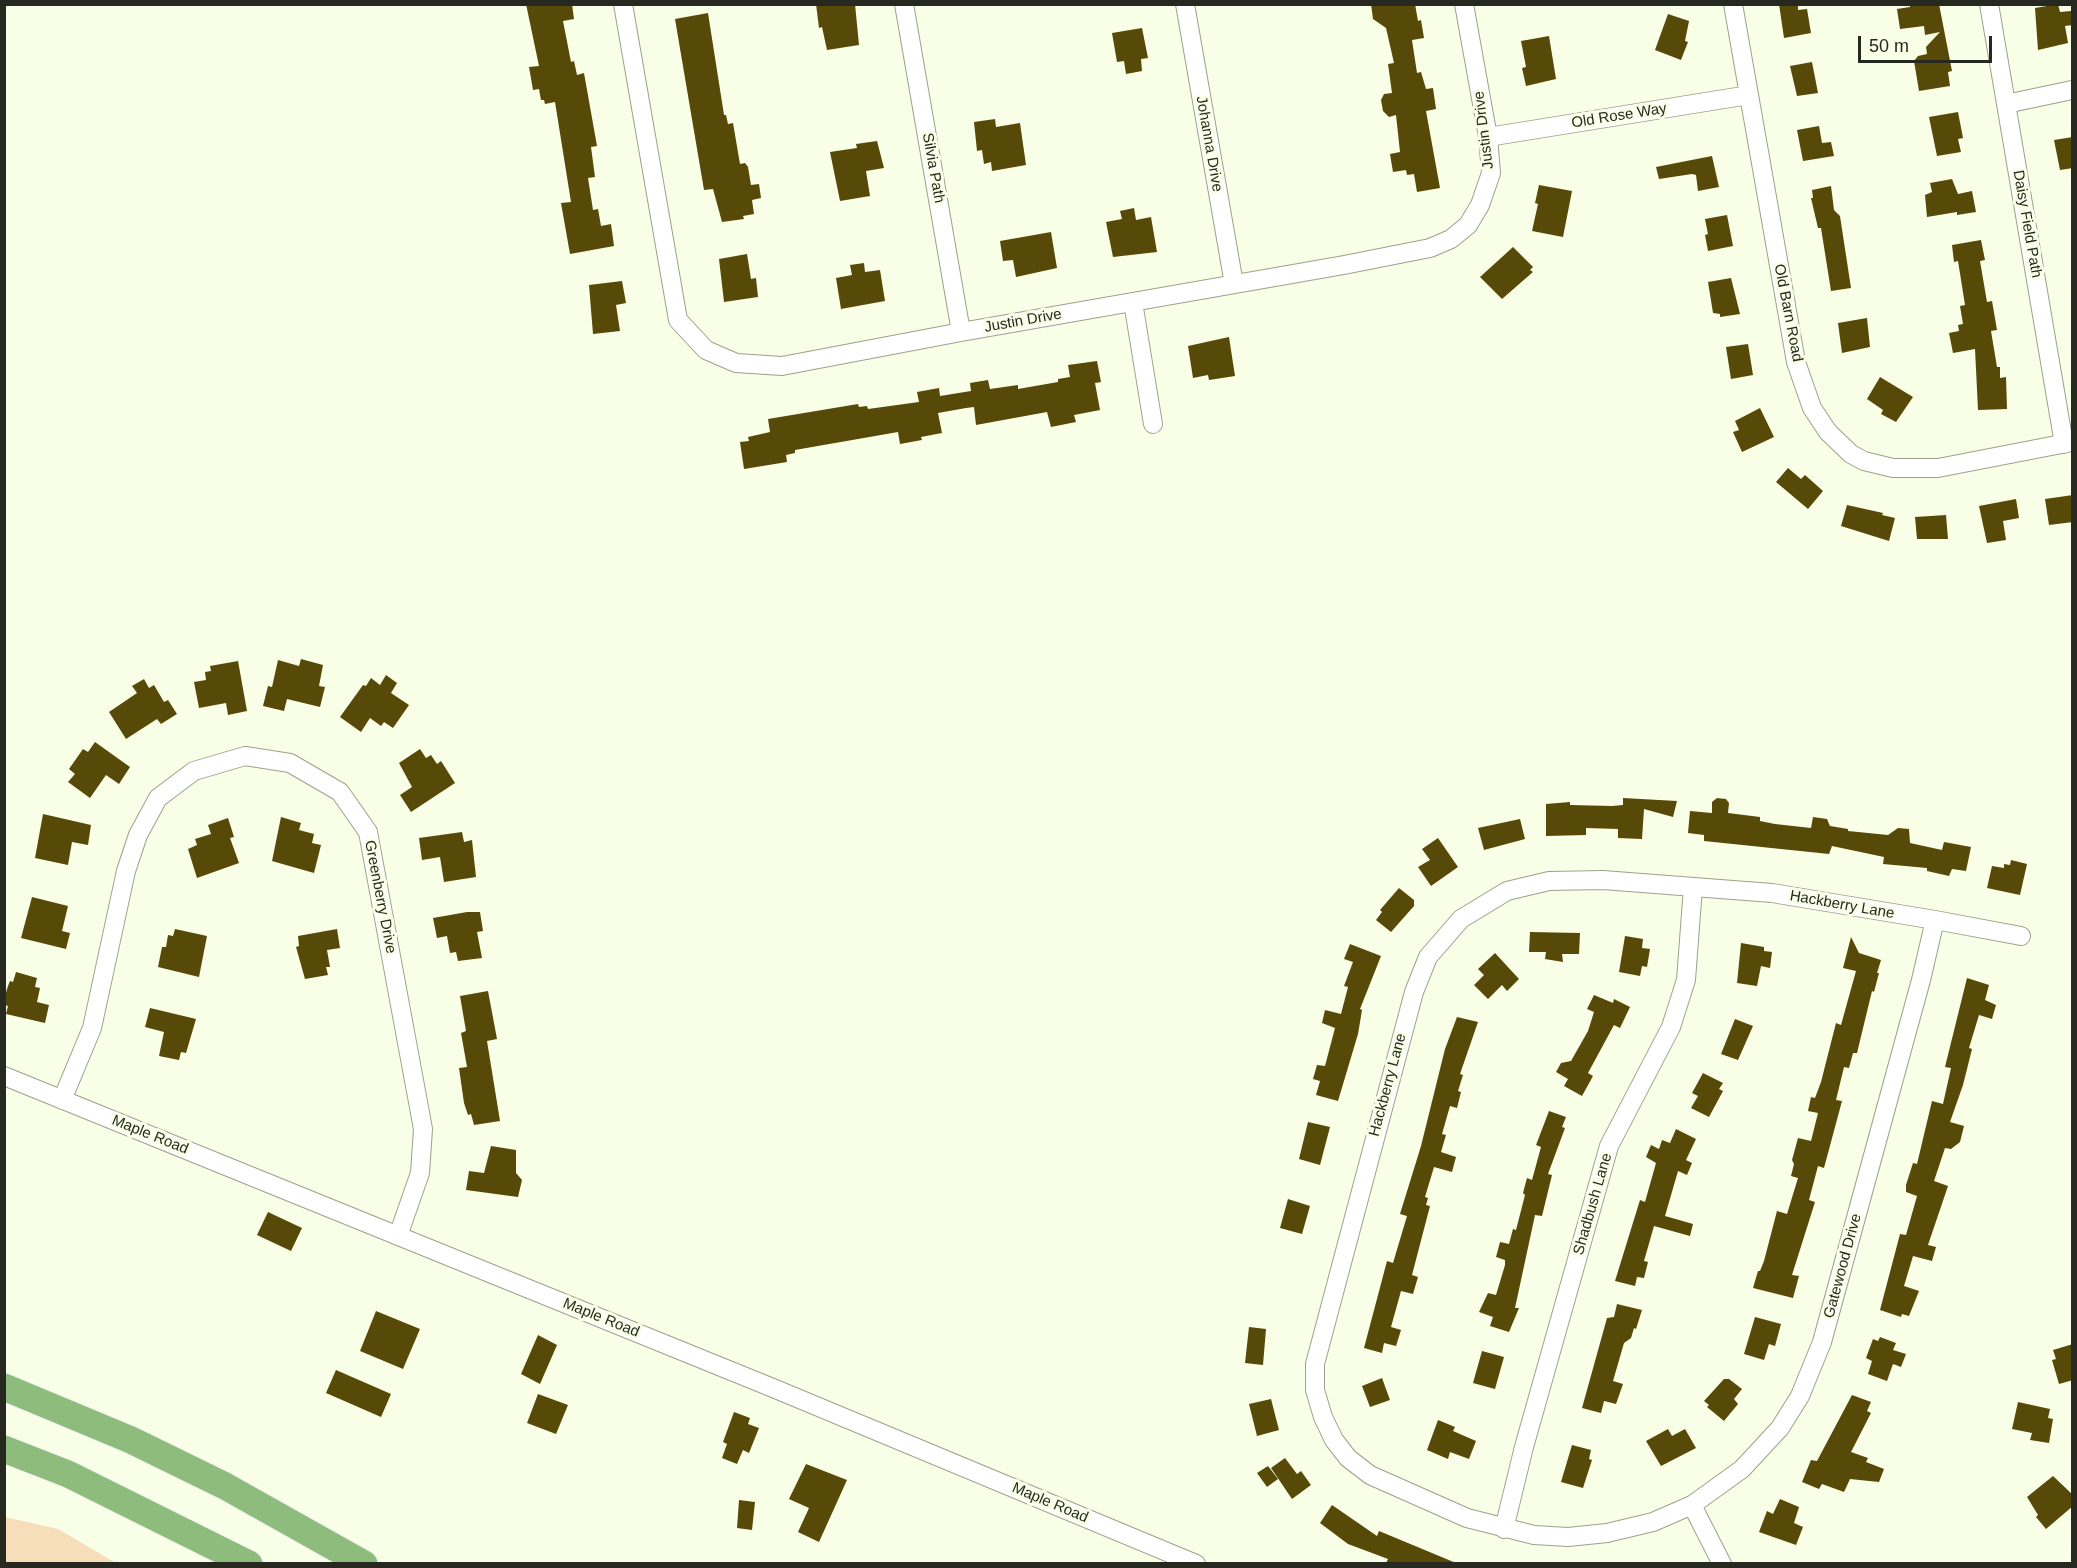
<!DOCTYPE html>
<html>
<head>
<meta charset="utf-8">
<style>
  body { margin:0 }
  #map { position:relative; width:2077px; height:1568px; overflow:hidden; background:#f9fee7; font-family:Arial,sans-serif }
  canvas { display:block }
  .frame { position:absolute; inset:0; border:6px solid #272921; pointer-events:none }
  .scale { position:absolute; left:1858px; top:36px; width:134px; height:27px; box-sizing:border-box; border:3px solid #272921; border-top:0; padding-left:8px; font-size:18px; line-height:21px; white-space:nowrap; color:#272921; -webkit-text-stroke:4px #f9fee7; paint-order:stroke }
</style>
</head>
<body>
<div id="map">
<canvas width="2077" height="1568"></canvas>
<div class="frame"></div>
<div class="scale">50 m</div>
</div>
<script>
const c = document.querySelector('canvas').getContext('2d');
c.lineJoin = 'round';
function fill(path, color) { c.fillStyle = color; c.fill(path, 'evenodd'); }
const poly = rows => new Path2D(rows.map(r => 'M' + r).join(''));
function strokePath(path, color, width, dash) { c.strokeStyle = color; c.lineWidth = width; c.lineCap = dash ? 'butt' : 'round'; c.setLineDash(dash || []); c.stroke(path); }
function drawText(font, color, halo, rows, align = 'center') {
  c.font = font + ' Arial,sans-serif'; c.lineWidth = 6; c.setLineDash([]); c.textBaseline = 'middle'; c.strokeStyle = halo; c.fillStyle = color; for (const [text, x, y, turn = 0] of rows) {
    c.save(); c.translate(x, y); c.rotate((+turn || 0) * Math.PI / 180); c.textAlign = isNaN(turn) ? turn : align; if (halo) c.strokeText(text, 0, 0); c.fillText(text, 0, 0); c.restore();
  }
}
fill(poly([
  [5,1517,58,1529,116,1563,5,1563]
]), '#f7deba');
fill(poly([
  [526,4,572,4,574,19,563,21,571,62,574,61,577,75,584,73,597,146,591,147,595,177,588,178,593,210,598,209,601,226,611,224,614,246,570,254,561,203,571,202,555,102,545,104,544,100,541,100,539,89,533,90,529,67,539,66],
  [816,4,855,4,859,45,827,50,822,27,819,28],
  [1371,4,1415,4,1418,21,1421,20,1424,38,1412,40,1417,73,1421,72,1426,89,1433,88,1436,109,1426,111,1440,188,1417,192,1414,174,1407,175,1406,170,1393,172,1390,154,1400,152,1396,115,1389,117,1383,111,1381,100,1384,94,1392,93,1388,64,1394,63,1386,28,1373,19],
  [1779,4,1798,4,1798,10,1807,9,1811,33,1784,38],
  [1910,4,1939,4,1952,71,1948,72,1950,86,1919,91,1914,61,1918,56,1927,54,1926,47,1940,32,1925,35,1924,26,1900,29,1897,9,1910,7],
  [2058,4,2060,12,2071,11,2073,25,2065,26,2068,43,2038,50,2035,8],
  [708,13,724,115,726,115,728,124,733,123,740,164,745,163,748,167,751,185,759,184,761,198,752,200,754,214,743,216,744,219,722,222,713,189,704,190,675,19],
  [1668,14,1689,21,1685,41,1688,42,1681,60,1655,50],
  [1142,28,1148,58,1141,59,1142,71,1126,74,1124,61,1117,62,1112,33],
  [1549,36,1556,79,1526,86,1522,68,1526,67,1521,41],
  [1812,62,1818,93,1797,96,1790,66],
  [1958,112,1963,138,1958,139,1961,152,1937,156,1929,117],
  [995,119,996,127,1020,123,1026,165,992,171,991,162,984,164,982,150,977,151,974,122],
  [1819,126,1822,143,1831,142,1834,156,1803,161,1797,130],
  [2073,137,2073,168,2060,170,2054,140],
  [877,141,884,168,866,171,870,196,840,201,830,152,857,148,856,144],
  [1712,156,1719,187,1698,191,1696,175,1692,174,1659,179,1656,167],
  [1952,179,1958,194,1972,191,1976,212,1957,215,1957,212,1927,217,1925,195,1932,192,1930,183],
  [1539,185,1572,191,1563,237,1532,231,1538,204,1535,203],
  [1831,186,1834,210,1840,216,1851,288,1831,291,1821,228,1818,228,1811,198,1813,198,1812,190],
  [1134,208,1136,220,1151,217,1157,252,1113,257,1106,222,1122,219,1120,211],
  [1727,215,1733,246,1708,251,1705,235,1708,234,1705,219],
  [1051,232,1057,268,1016,277,1013,260,1003,261,1000,241],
  [1981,240,1985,260,1980,261,1987,302,1992,301,1997,330,1991,331,1997,367,2000,367,2000,378,2006,377,2007,409,1978,410,1975,349,1953,353,1949,333,1959,331,1958,325,1963,324,1960,306,1965,305,1958,261,1954,262,1952,245],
  [1513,247,1533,267,1530,270,1533,272,1502,299,1480,277],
  [747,254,751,279,756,278,758,297,724,302,719,259],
  [864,263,865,272,880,270,885,301,841,309,836,278,852,275,850,265],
  [1731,278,1740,314,1720,317,1720,314,1713,313,1708,282],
  [622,281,626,303,616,305,620,331,593,334,589,285],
  [1867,318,1870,347,1842,353,1838,323],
  [1229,337,1235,376,1209,380,1208,375,1193,378,1188,346],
  [1748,344,1753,375,1731,379,1726,347],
  [1097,361,1101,382,1095,383,1100,410,1074,415,1076,422,1051,427,1047,412,976,425,974,407,966,408,938,413,942,433,921,437,922,440,900,444,898,432,795,450,795,453,786,455,787,462,744,469,740,442,749,441,748,437,770,432,768,419,858,404,859,407,867,406,868,409,919,402,917,392,939,388,940,396,971,391,970,383,988,380,990,389,1018,385,1018,389,1058,382,1058,379,1070,377,1068,365],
  [1880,377,1913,397,1896,422,1881,414,1883,410,1867,399],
  [1760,408,1774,437,1742,452,1733,432,1739,430,1735,421],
  [1788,468,1801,479,1805,475,1823,491,1808,509,1776,482],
  [2073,495,2073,522,2049,525,2045,499],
  [2016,499,2019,518,2003,521,2006,540,1987,543,1979,506],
  [1847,505,1883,513,1882,515,1895,518,1889,541,1841,526],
  [1946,515,1948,539,1917,539,1915,517],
  [301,659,323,665,319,686,325,687,320,707,287,699,284,711,263,706,268,686,272,687,278,660,299,666],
  [238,661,247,711,228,715,226,703,199,708,194,682,206,680,205,672,211,671,210,666],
  [386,675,397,683,391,693,409,705,393,728,384,722,381,726,370,718,361,732,340,717,363,685,366,686,371,678,380,685],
  [144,679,149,688,154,685,164,702,168,700,177,714,161,724,157,719,126,739,109,712,137,693,132,686],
  [95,742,130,767,119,784,106,775,90,798,68,782,75,774,69,769,83,749,88,752],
  [420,749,426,758,431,755,437,764,441,761,455,783,411,812,400,795,412,787,399,763],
  [1623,798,1677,801,1673,817,1644,809,1642,839,1618,838,1618,829,1586,828,1586,835,1546,836,1546,804,1570,802,1570,805,1612,806,1623,805],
  [1717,798,1726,799,1729,803,1728,813,1760,817,1760,821,1775,824,1811,828,1813,817,1827,819,1830,826,1848,829,1848,831,1888,835,1898,828,1909,829,1910,843,1942,850,1944,842,1971,847,1966,871,1952,869,1949,876,1927,871,1927,868,1883,864,1884,857,1832,846,1829,854,1704,841,1704,835,1688,833,1690,811,1712,813,1712,802],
  [43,814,91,825,88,845,72,842,68,865,35,858],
  [281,817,301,823,299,830,314,834,312,843,321,845,314,873,272,861],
  [228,818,234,837,230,838,239,863,197,878,188,849,197,845,195,839,211,834,208,825],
  [1520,819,1525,839,1484,850,1478,828],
  [462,832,464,842,472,840,476,877,444,882,440,857,422,860,419,838],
  [1438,838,1458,867,1431,886,1418,867,1430,860,1422,849],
  [2011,860,2027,864,2020,895,1987,888,1992,866,2004,868,2004,864,2010,865],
  [1399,888,1414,900,1414,906,1391,932,1376,920,1382,912,1380,910],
  [32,897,68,906,62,931,70,933,66,949,21,938],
  [467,912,480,912,483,931,477,932,482,958,458,961,456,952,450,953,447,936,437,938,433,918],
  [175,929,207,936,199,977,158,967,162,947,166,947,168,935,173,936],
  [337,929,340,948,327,950,330,967,326,967,328,975,305,979,296,947,299,946,298,936],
  [1530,932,1580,933,1579,954,1562,954,1563,962,1545,959,1546,952,1529,952],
  [1625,936,1643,939,1642,948,1650,949,1647,967,1642,966,1640,976,1619,972],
  [1851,937,1859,953,1881,960,1877,973,1879,973,1874,992,1872,991,1857,1053,1853,1053,1849,1068,1844,1067,1836,1100,1842,1101,1824,1168,1818,1166,1809,1200,1815,1202,1792,1275,1799,1276,1793,1298,1753,1288,1758,1271,1760,1271,1764,1261,1777,1211,1787,1214,1798,1178,1791,1176,1794,1164,1792,1160,1798,1138,1811,1141,1818,1113,1808,1111,1811,1097,1815,1098,1821,1082,1836,1023,1841,1025,1856,971,1843,968],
  [1741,943,1764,947,1764,951,1772,952,1770,968,1761,966,1757,986,1737,983],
  [1350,944,1381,956,1360,1009,1362,1010,1358,1034,1338,1101,1316,1095,1320,1081,1313,1079,1317,1065,1325,1066,1335,1028,1322,1023,1325,1010,1341,1014,1348,987,1344,986,1353,962,1344,959],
  [1495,953,1519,979,1507,991,1502,985,1488,999,1474,985,1484,975,1478,969],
  [16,972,37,978,35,987,40,988,37,1002,49,1005,45,1023,6,1014,8,1006,4,1005,4,999,8,986,10,981,13,982],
  [1967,978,1989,985,1985,1000,1996,1005,1992,1019,1979,1015,1969,1048,1972,1049,1963,1085,1950,1122,1964,1126,1960,1142,1951,1149,1945,1148,1934,1181,1948,1186,1928,1245,1936,1247,1932,1261,1913,1256,1904,1286,1919,1291,1909,1316,1902,1314,1901,1317,1880,1310,1900,1234,1906,1235,1917,1196,1906,1192,1906,1185,1913,1163,1917,1164,1932,1101,1943,1104,1951,1068,1945,1067],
  [488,991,497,1039,487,1041,500,1121,474,1125,471,1114,468,1115,464,1103,459,1068,467,1067,461,1033,466,1031,460,996],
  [1594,995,1613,1003,1614,999,1630,1007,1620,1028,1614,1025,1588,1073,1593,1076,1582,1096,1564,1086,1568,1079,1556,1072,1561,1063,1571,1061,1588,1031,1594,1012,1587,1009],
  [150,1008,196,1019,186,1053,181,1052,179,1060,159,1056,164,1032,145,1027],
  [1457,1017,1478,1022,1460,1074,1463,1075,1458,1091,1461,1092,1457,1108,1450,1106,1442,1134,1446,1135,1441,1152,1456,1157,1452,1172,1434,1167,1425,1197,1428,1198,1426,1205,1430,1206,1412,1275,1418,1277,1413,1294,1401,1291,1391,1327,1401,1330,1396,1346,1384,1343,1382,1353,1364,1348,1387,1261,1393,1263,1407,1216,1400,1214,1421,1146,1445,1049],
  [1735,1019,1753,1026,1738,1060,1721,1054],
  [1703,1073,1723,1083,1719,1089,1723,1091,1709,1117,1691,1108,1698,1096,1692,1093],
  [1549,1111,1566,1117,1562,1127,1565,1128,1548,1174,1552,1175,1542,1216,1535,1215,1515,1308,1519,1308,1509,1332,1490,1326,1493,1317,1479,1312,1488,1293,1496,1295,1505,1265,1505,1260,1496,1257,1500,1242,1509,1244,1513,1229,1516,1230,1525,1195,1523,1193,1527,1178,1532,1180,1541,1147,1536,1145],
  [1308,1122,1330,1127,1320,1165,1299,1159],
  [1676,1129,1696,1139,1686,1160,1692,1163,1687,1175,1678,1171,1665,1216,1693,1224,1690,1236,1654,1226,1644,1261,1648,1262,1644,1278,1637,1277,1635,1286,1615,1281,1640,1200,1645,1202,1656,1163,1646,1157,1651,1145,1659,1149,1662,1140,1670,1143],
  [491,1146,516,1150,516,1173,522,1180,518,1197,466,1190,469,1171,484,1173],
  [1288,1199,1310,1206,1302,1234,1280,1228],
  [268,1212,302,1228,291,1251,257,1235],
  [1617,1304,1642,1310,1636,1329,1634,1328,1631,1338,1624,1343,1613,1381,1623,1384,1616,1404,1604,1401,1601,1413,1582,1408,1607,1318,1614,1317],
  [376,1311,420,1329,403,1369,360,1351],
  [1755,1317,1781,1324,1775,1346,1769,1344,1764,1360,1744,1354],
  [1249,1327,1266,1329,1263,1365,1245,1363],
  [538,1335,557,1345,540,1384,521,1374],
  [1880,1337,1896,1343,1893,1350,1906,1354,1901,1367,1893,1364,1887,1381,1868,1374,1872,1361,1866,1358,1873,1339,1878,1341],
  [2073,1344,2073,1380,2059,1384,2052,1360,2056,1359,2053,1350],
  [1482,1351,1504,1357,1495,1389,1473,1383],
  [336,1370,391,1394,381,1417,326,1393],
  [1382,1378,1390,1400,1370,1407,1362,1386],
  [1724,1379,1729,1379,1742,1389,1734,1399,1738,1404,1724,1421,1707,1407,1709,1405,1704,1401],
  [538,1394,568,1405,556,1434,527,1423],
  [1852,1395,1871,1402,1867,1411,1871,1413,1851,1452,1868,1458,1866,1462,1884,1469,1879,1482,1850,1479,1844,1492,1822,1484,1819,1489,1802,1482,1811,1460,1817,1461],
  [1271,1399,1279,1430,1257,1436,1249,1404],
  [2018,1402,2050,1409,2048,1418,2053,1419,2049,1443,2030,1440,2032,1433,2012,1429],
  [734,1412,750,1418,748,1424,759,1428,749,1453,743,1450,737,1464,722,1458,727,1444,723,1442],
  [1438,1420,1455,1427,1453,1431,1476,1441,1469,1459,1450,1452,1448,1459,1427,1450],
  [1668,1429,1672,1436,1685,1429,1696,1448,1661,1466,1646,1441],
  [1572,1445,1591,1450,1589,1459,1592,1460,1583,1488,1561,1482],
  [1285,1458,1297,1474,1301,1471,1311,1485,1292,1499,1271,1468],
  [806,1464,847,1480,819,1542,798,1532,809,1508,789,1499],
  [1268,1466,1278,1479,1267,1487,1257,1473],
  [2053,1476,2073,1495,2073,1506,2046,1529,2036,1517,2038,1515,2027,1497],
  [1780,1499,1799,1507,1794,1523,1803,1527,1796,1545,1759,1532,1767,1511,1773,1514],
  [739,1500,755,1502,752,1530,737,1528],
  [1332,1505,1377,1536,1379,1531,1456,1563,1386,1563,1388,1559,1348,1544,1320,1523]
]), '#574a08');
const minor = poly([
  [623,4,678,320,706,350,736,363,782,366,961,332,1344,265,1430,248,1451,239,1468,225,1480,205,1491,173,1488,137,1464,4],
  [904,4,961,332],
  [1185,4,1234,284],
  [1733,4,1796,362,1812,408,1828,432,1851,454,1864,461,1893,468,1938,468,2072,442],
  [1989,4,2064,444],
  [2006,104,2072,90],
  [1488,137,1749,95],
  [1133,302,1153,424],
  [1935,920,1921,980,1822,1342,1800,1396,1780,1428,1742,1469,1692,1505,1653,1522,1607,1533,1568,1537,1534,1535,1467,1518,1370,1475,1348,1458,1334,1440,1323,1417,1315,1390,1315,1364,1414,992,1428,957,1461,919,1507,891,1549,881,1603,880,1772,893,1935,920,2021,936],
  [4,1076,773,1388,1196,1564],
  [62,1100,92,1028,126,871,138,835,158,798,194,771,245,756,290,763,340,792,368,832,423,1129,420,1173,398,1236],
  [1692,1505,1722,1564],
  [1504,1529,1524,1447,1609,1146,1671,1027,1686,980,1693,887]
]);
const highway = poly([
  [4,1387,131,1440,225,1486,364,1564],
  [4,1449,68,1474,249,1564]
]);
strokePath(minor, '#9da18c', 20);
strokePath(highway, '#f2f2f2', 29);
strokePath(minor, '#fff', 18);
strokePath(highway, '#8dbc7c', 27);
drawText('15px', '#272921', '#f9fee7', [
  ["Old Rose Way",1619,116,-9],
  ["Justin Drive",1484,130,-97],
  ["Johanna Drive",1209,144,80],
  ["Silvia Path",933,168,80],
  ["Daisy Field Path",2027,224,80],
  ["Old Barn Road",1788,313,79],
  ["Justin Drive",1023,321,-10],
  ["Greenberry Drive",380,897,79],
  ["Hackberry Lane",1842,905,10],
  ["Hackberry Lane",1388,1085,-75],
  ["Maple Road",150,1135,22],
  ["Shadbush Lane",1593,1204,-74],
  ["Gatewood Drive",1843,1266,-75],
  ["Maple Road",601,1318,22],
  ["Maple Road",1050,1503,23]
]);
</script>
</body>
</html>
